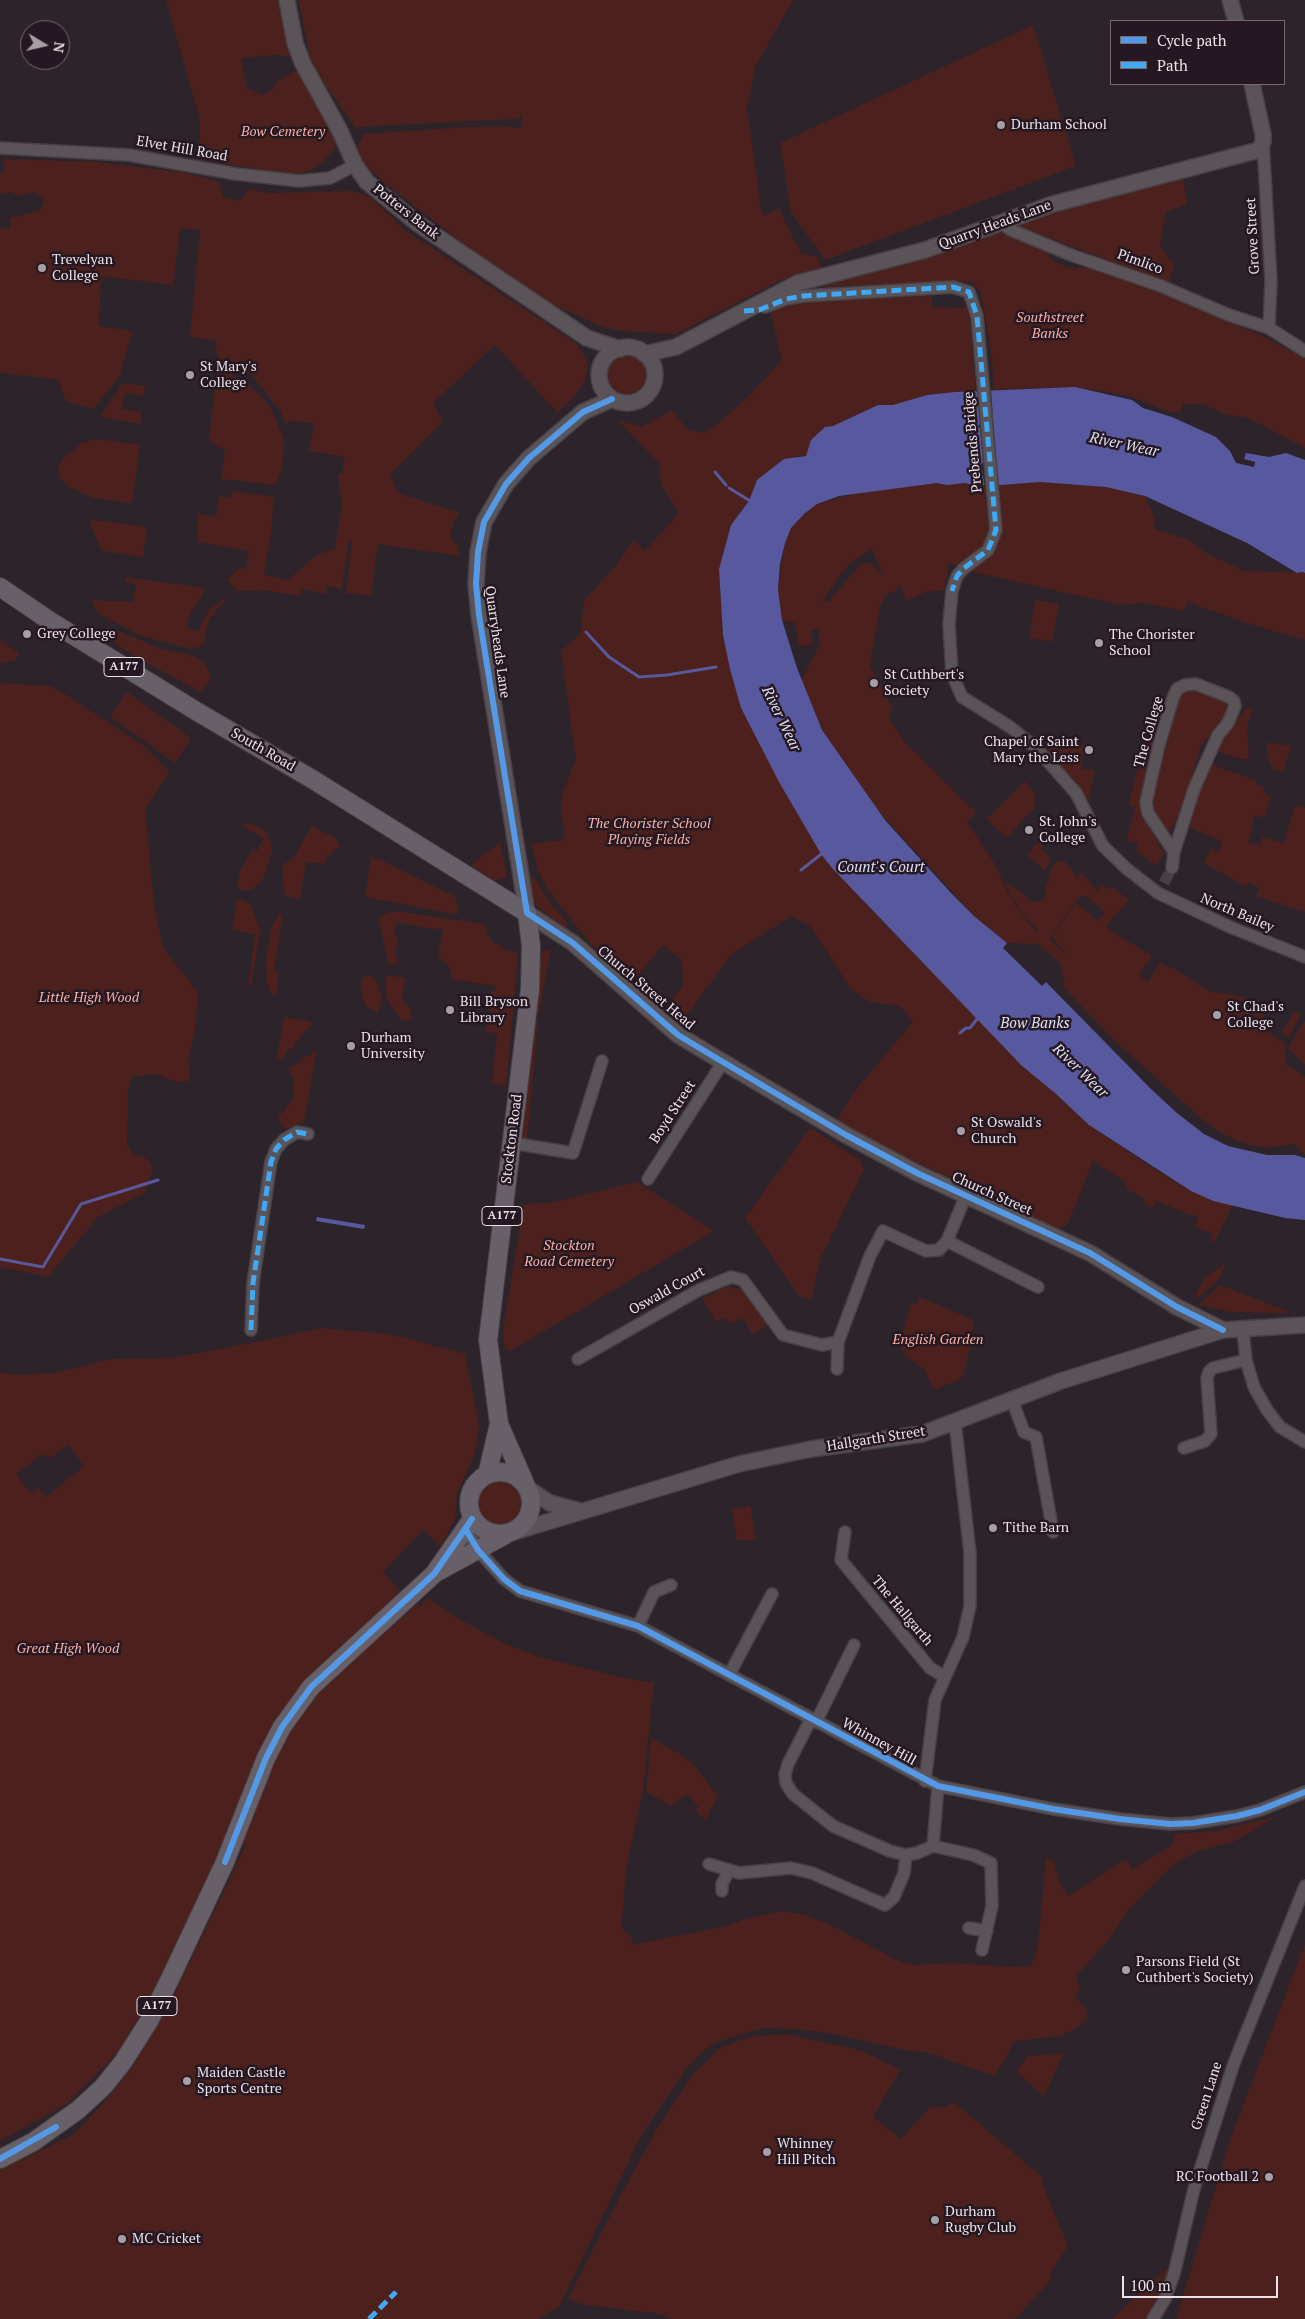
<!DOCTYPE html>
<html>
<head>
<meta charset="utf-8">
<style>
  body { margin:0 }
  #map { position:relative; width:1305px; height:2319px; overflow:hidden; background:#2c242a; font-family:"PT Serif",serif }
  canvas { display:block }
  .legend { position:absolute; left:1110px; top:20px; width:175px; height:65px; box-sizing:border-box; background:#251822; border:1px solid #746871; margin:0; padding:6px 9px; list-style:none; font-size:15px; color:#ebe1e8 }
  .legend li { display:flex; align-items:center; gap:10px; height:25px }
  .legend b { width:25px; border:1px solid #746871 }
  .north { position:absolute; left:20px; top:20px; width:50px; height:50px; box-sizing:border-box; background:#251822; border:1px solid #746871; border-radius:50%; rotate:99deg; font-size:14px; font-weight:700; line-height:20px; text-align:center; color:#ebe1e8 }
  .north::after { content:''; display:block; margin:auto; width:18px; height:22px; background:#a89fa6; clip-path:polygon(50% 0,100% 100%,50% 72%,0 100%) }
  .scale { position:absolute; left:1122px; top:2276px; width:156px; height:22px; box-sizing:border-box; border:2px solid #ebe1e8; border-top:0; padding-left:6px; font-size:15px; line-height:18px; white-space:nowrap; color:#ebe1e8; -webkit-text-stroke:4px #251822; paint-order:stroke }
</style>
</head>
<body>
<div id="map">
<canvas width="1305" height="2319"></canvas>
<ul class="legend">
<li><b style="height:6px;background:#5399e6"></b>Cycle path</li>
<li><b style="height:6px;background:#3fa9f5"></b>Path</li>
</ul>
<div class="north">N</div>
<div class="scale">100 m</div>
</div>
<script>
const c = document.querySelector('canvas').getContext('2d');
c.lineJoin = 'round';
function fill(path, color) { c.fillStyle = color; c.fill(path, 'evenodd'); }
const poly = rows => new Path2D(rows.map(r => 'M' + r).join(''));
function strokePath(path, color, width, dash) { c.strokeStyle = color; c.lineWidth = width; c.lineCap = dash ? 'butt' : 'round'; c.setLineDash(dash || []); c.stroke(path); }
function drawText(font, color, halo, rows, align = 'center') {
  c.font = font + ' "PT Serif",serif'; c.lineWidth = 5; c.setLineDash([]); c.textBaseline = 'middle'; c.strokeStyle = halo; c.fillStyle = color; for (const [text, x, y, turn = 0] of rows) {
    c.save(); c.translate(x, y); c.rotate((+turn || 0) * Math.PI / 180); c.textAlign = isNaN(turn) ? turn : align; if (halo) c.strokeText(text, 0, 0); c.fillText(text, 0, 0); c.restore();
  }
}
fill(poly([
  [166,0,279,0,291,57,274,55,241,58,247,88,263,95,274,89,276,82,297,70,334,133,335,148,323,162,310,171,299,174,283,174,200,159,200,120],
  [299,0,793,0,755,67,747,108,762,216,779,209,801,254,817,256,822,269,781,280,676,334,621,331,603,327,547,302,512,281,382,181,365,164,357,148,364,134,468,127,503,126,521,128,522,116,516,119,355,127,319,76,310,57],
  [1033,25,1076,166,825,260,791,212,780,143],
  [4,159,95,162,182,172,219,182,223,197,237,201,243,198,248,189,269,193,350,191,361,193,371,198,406,231,577,344,588,362,585,380,572,399,557,412,495,345,433,403,443,422,390,474,398,493,460,513,453,523,450,537,457,545,459,556,378,544,371,596,346,593,352,541,349,540,342,589,327,586,326,594,302,589,300,596,263,590,238,591,227,581,239,568,246,569,249,551,197,542,198,514,216,516,219,496,230,498,232,491,274,497,271,532,264,575,288,580,315,556,335,548,342,506,338,474,342,474,345,457,309,451,314,424,295,421,285,423,281,412,249,372,218,360,215,340,190,337,200,230,180,229,173,285,101,276,99,326,132,331,120,376,93,409,66,401,58,380,0,373,0,228,8,229,11,225,10,218,40,210,44,200,34,192,19,196,10,192,0,194,0,174,3,173],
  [1183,177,1187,204,1166,212,1160,247,1174,265,1169,283,1018,226,1020,223,1107,194],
  [991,232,1005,234,1045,249,1051,260,1070,268,1100,268,1147,284,1225,321,1261,335,1305,359,1305,448,1246,417,1228,415,1203,404,1183,404,1181,412,1170,412,1130,396,1075,387,992,389,994,386,992,358,984,310,980,292,972,282,953,281,800,288,942,252],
  [932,296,932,307,969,308,976,390,927,395,893,405,878,405,833,426,825,427,811,440,806,456,797,456,757,480,749,501,731,525,719,569,723,635,741,708,809,834,832,868,1022,1066,1055,1093,1089,1125,1153,1168,1191,1191,1213,1201,1233,1204,1213,1245,1211,1233,1196,1227,1198,1218,1157,1201,1152,1208,1143,1202,1144,1198,1124,1188,1127,1183,1093,1161,1068,1223,1059,1229,910,1159,837,1121,853,1093,913,1022,901,1006,870,1002,851,989,810,926,791,916,732,954,680,1024,663,1011,683,985,682,960,663,945,631,984,591,944,547,889,538,870,531,844,565,840,561,807,563,792,576,760,561,651,580,634,584,601,616,565,634,540,645,551,679,513,661,484,659,463,617,420,642,427,672,410,688,430,703,433,716,425,748,397,782,360,770,311,806,301],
  '608 375a19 19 0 1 1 38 0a19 19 0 1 1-38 0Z',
  [217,370,231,374,245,382,261,396,270,407,284,439,283,465,276,485,221,479,225,451,209,441],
  [123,383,145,386,144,396,124,393,122,409,142,412,140,424,100,417],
  [97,439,140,445,132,503,93,498,69,487,60,478,58,471,62,459,82,443],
  [1040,482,1106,487,1145,496,1155,519,1154,529,1189,540,1206,553,1245,571,1305,573,1305,640,1249,624,1188,602,1184,611,1143,603,1120,605,969,571,949,562,945,590,926,592,906,601,900,584,896,590,886,595,880,606,870,665,893,710,888,717,905,742,976,813,967,822,996,866,1009,895,1026,920,1037,932,1037,927,1027,919,1010,894,1005,881,1033,902,1044,900,1046,884,1050,879,1047,876,1057,861,1065,861,1077,878,1082,873,1097,891,1101,885,1109,890,1111,886,1129,900,1105,927,1152,956,1139,975,1148,982,1160,963,1174,969,1209,991,1240,996,1264,1005,1264,1029,1285,1044,1286,1064,1305,1077,1305,1155,1294,1144,1264,1148,1243,1143,1223,1134,1198,1116,1114,1040,1062,986,1065,981,1059,962,1038,944,1007,943,975,917,875,807,822,730,801,681,820,644,818,629,811,630,813,645,798,646,796,623,782,620,778,590,785,543,791,528,804,514,817,504,864,491,937,483,947,485,965,483,973,485,1002,485],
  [871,549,884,575,869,562,860,565,828,602,823,600,847,566],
  [1081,896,1086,896,1105,912,1098,921,1076,903,1052,937,1070,957,1049,939,1076,901],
  [92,520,147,527,143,557,102,551,90,524],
  [125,577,206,588,187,620,188,628,195,631,199,630,209,610,226,597,227,598,209,619,203,645,191,649,139,635,99,614,91,600,133,602,136,584,125,582],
  [1035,600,1059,604,1052,642,1029,638],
  [109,627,161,649,187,654,203,661,209,671,210,681,200,692,121,648,103,630],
  [0,640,19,653,15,661,0,663],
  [0,683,50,686,62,692,144,746,170,772,145,809,154,905,163,948,198,993,195,1031,188,1060,190,1081,176,1082,157,1074,131,1077,128,1092,127,1144,133,1154,146,1158,153,1169,144,1193,98,1217,48,1277,0,1267],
  [1191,688,1216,696,1227,703,1229,707,1223,721,1201,745,1181,813,1167,834,1151,810,1151,803,1180,695],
  [127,692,191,738,175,763,110,717],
  [1162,695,1168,699,1140,810,1164,854,1156,866,1136,850,1139,845,1135,840,1130,843,1127,838,1136,807,1129,805,1137,770,1140,771],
  [1248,707,1252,709,1247,728,1249,756,1246,759,1240,759,1217,751,1215,747,1222,736],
  [1054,742,1083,744,1082,769,1095,770,1087,806,1078,783,1047,755,1048,749],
  [1267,742,1291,746,1283,772,1273,769,1267,755],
  [1208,763,1257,781,1256,784,1264,787,1263,792,1271,797,1264,818,1255,815,1248,842,1260,846,1262,837,1284,843,1295,805,1305,808,1305,912,1256,896,1260,888,1249,882,1246,887,1204,863,1211,849,1218,852,1222,841,1188,827],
  [1025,781,1036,796,1034,808,1007,838,987,819],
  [245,823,250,823,267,832,273,848,264,877,255,888,247,891,237,889,240,871,252,850,256,852,264,838,242,826],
  [312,826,335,838,341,847,333,850,332,856,327,855,325,864,306,861,300,899,285,897,282,865,293,858],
  [500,842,507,877,494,881,471,865],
  [1039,842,1043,847,1041,849,1050,857,1048,860,1050,863,1044,870,1027,855],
  [371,858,381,860,456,897,458,915,365,897],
  [534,877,548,900,568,923,564,928,539,908,533,898,530,878],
  [237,898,250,903,260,930,251,986,248,985,255,934,233,930],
  [394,911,485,924,487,934,493,942,506,950,518,953,506,1087,492,1082,497,1034,485,1031,486,1025,490,1026,491,1021,487,1020,488,1017,491,1017,492,1012,489,1012,489,1008,492,1008,493,1003,490,1003,490,1000,493,1000,491,991,495,991,495,986,451,979,452,972,443,960,437,959,439,957,440,952,438,952,443,929,436,928,435,930,396,922,394,936,398,937,395,957,398,958,397,964,388,963,379,919,382,915],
  [283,914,274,972,279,973,276,995,271,994,267,983,266,965,271,929,279,915],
  [543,950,550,951,539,1014,535,1014,538,969],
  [369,975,375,979,382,999,378,1012,372,1011,366,1006,363,998,360,986,362,978],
  [386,975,405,978,402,998,412,1012,411,1021,401,1019,389,1003,386,993],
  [1295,1011,1301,1015,1288,1038,1281,1033],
  [284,1017,308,1021,313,1024,304,1032,299,1040,295,1042,295,1046,286,1052,282,1061,277,1057],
  [533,1020,538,1021,527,1140,518,1139],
  [1305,1020,1305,1065,1288,1048],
  [317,1048,304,1122,288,1129,281,1126,278,1116,285,1111,294,1096,294,1082,288,1068,298,1063,305,1056,309,1056],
  [810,1128,860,1160,864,1169,820,1260,811,1300,800,1297,745,1218],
  [637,1182,714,1231,510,1351,506,1349,504,1346,504,1325,524,1204,554,1202],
  [1225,1264,1221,1277,1196,1300,1196,1294,1206,1276],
  [1220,1285,1222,1286,1288,1311,1287,1313,1231,1312,1199,1305],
  [728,1286,742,1290,768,1325,752,1334,743,1318,730,1324,726,1317,716,1322,702,1299],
  [920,1297,974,1320,967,1362,961,1379,936,1389,933,1389,925,1370,905,1355,900,1345,911,1304,918,1303],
  [320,1328,390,1334,465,1354,479,1425,475,1454,457,1494,455,1519,441,1546,423,1530,383,1572,407,1599,421,1607,428,1598,451,1614,503,1643,540,1657,624,1678,654,1683,643,1790,627,1863,621,1928,633,1939,631,1945,728,1926,742,1920,780,1911,802,1914,831,1925,900,1962,913,1965,954,1963,1011,1967,1030,1966,1035,1958,1038,1943,1046,1859,1053,1860,1059,1881,1068,1896,1126,1859,1132,1869,1173,1845,1174,1834,1216,1831,1277,1816,1233,1842,1197,1851,1172,1866,1132,1906,1109,1939,1076,1977,1080,1990,1075,1997,1085,2007,1088,2018,1076,2028,1060,2036,1015,2041,995,2076,926,2052,909,2051,829,2033,794,2029,762,2028,717,2042,703,2051,686,2069,641,2136,559,2307,538,2319,0,2319,0,2170,73,2135,105,2101,133,2066,170,2003,246,1845,226,1835,193,1913,159,1982,118,2052,67,2104,0,2141,0,1373,18,1375,54,1373,111,1359,171,1358,252,1343],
  [68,1444,84,1466,46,1497,38,1488,34,1492,29,1491,16,1474,42,1454,50,1458],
  '476 1504a25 25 0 1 1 50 0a25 25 0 1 1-50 0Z',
  [751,1506,755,1540,737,1540,732,1509],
  [651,1738,680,1754,695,1766,718,1797,705,1820,696,1811,698,1807,694,1801,686,1795,671,1806,646,1792],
  [1305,1944,1305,2319,1176,2319,1231,2137],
  [786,2034,860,2050,900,2070,873,2117,901,2139,930,2107,947,2107,954,2102,1043,2178,1042,2184,1068,2246,1049,2275,1052,2279,1015,2319,672,2319,655,2313,585,2305,568,2299,625,2187,656,2131,691,2077,718,2049,748,2037],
  [1064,2053,1044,2096,1017,2072,1027,2056],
  [1174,2262,1170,2278,1151,2319,1112,2319]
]), '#4c211d');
fill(poly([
  [1075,387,1132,400,1143,408,1172,417,1216,437,1230,451,1236,463,1254,467,1255,462,1244,459,1246,453,1269,457,1286,453,1305,460,1305,573,1302,572,1297,573,1247,543,1145,496,1106,487,1040,482,1002,485,973,485,965,483,947,485,937,483,839,496,817,504,804,514,791,528,785,543,780,564,778,590,782,620,797,668,822,730,885,820,951,893,975,917,1007,943,1003,948,1042,986,1046,982,1151,1089,1177,1113,1204,1134,1228,1146,1267,1155,1295,1155,1305,1158,1305,1220,1285,1218,1213,1201,1191,1191,1089,1125,1055,1093,1022,1066,832,868,821,854,779,782,741,708,730,669,723,635,719,569,731,525,749,501,757,480,784,459,806,456,811,440,825,427,833,426,878,405,893,405,927,395,955,392],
  [317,1217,365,1225,364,1229,316,1221]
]), '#57589d');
fill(poly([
  [994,386,991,390,996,462,997,463,997,488,985,488,981,464,983,462,980,428,978,427,980,423,977,392,974,388]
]), '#2c242a');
strokePath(poly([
  [715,472,726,485],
  [729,488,752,502],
  [586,632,609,657,639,677,667,675,716,667],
  [801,870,824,852],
  [960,1033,966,1028,970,1028,977,1019],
  [0,1259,43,1267,81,1204,158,1180]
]), '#57589d', 3);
strokePath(poly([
  [1164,883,1172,868]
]), '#494046', 11, [11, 5.5]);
const street = poly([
  [1263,142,1271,281,1269,328],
  [0,148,129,155,236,174,299,181,330,178,355,165],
  [1001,223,1011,230,1071,255,1161,286,1229,315,1269,328,1305,351],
  [765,307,786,299,803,296,953,287,969,292,977,316,996,530,988,550,963,569,957,576,952,591,949,624,952,674,962,697,1010,727,1036,748,1076,793,1103,846,1127,869,1158,893,1230,927,1305,957],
  [1172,868,1174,852,1194,789,1218,735,1228,723,1235,706,1234,701,1229,697,1196,684,1185,685,1177,689,1173,698,1159,745,1146,802,1148,813,1174,852],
  [512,1143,573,1153,602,1061],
  [648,1179,723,1062],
  [947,1241,1038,1287],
  [251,1330,253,1283,271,1162,276,1149,284,1140,297,1132,308,1134],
  [1243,1330,1246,1360,1254,1387,1267,1410,1280,1427,1305,1442],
  [578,1359,699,1290,731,1277,743,1280,783,1335,822,1345,838,1342,870,1256,883,1231,926,1251,939,1250,947,1241,966,1195],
  [837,1369,838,1342],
  [1012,1400,1024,1432,1036,1437,1053,1532],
  [1184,1448,1205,1441,1211,1434,1207,1378,1209,1372,1213,1368,1246,1360],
  [466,1530,478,1550,504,1579,520,1591,638,1626,938,1786,1053,1809,1120,1819,1170,1824,1193,1823,1237,1816,1260,1810,1305,1792],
  [845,1532,841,1560,930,1668,945,1677],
  [638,1626,654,1592,671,1585],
  [730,1673,772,1594],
  [811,1719,788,1764,785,1774,786,1783,793,1794,833,1826,890,1851,906,1855,917,1853,933,1846,938,1786],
  [816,1722,854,1645],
  [925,1781,935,1700,963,1637,970,1606,970,1553,955,1422],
  [933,1846,973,1855,991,1863,992,1906,982,1950],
  [709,1864,739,1873,791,1868,812,1873,885,1905,894,1897,904,1873,906,1855],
  [722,1891,722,1884,729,1870],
  [969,1928,987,1931],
  [1153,2319,1165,2299,1174,2274,1194,2189,1234,2063,1305,1886]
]);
const secondary = poly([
  [287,0,295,43,303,64,339,129,355,165,367,182,417,223,587,338,620,349],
  [1230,0,1236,21],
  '599 375a28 28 0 1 1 56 0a28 28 0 1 1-56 0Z',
  [644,354,676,347,798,283,925,250,1053,204,1259,150,1263,142,1263,134,1252,84],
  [612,399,583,412,529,458,506,484,484,522,478,552,476,584,479,615,527,913,573,943,678,1035,723,1062,846,1135,917,1173,1090,1253,1177,1307,1223,1330],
  [527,1488,550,1503,580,1511],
  [514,1532,739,1464,811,1449,922,1434,1061,1381,1223,1330,1305,1325]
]);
const primary = poly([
  [0,587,50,621,196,711,312,779,527,913,531,946,530,989,488,1340,499,1424,524,1481],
  '469 1503a31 31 0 1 1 62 0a31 31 0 1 1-62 0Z',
  [487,1475,499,1424],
  [437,1572,505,1535],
  [0,2159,33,2142,78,2110,103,2087,123,2062,149,2021,170,1979,225,1862,266,1758,282,1727,311,1687,434,1574,472,1519]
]);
strokePath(street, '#474046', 14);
strokePath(secondary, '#474046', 18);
strokePath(primary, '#474046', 20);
strokePath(street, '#5a5358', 11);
strokePath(secondary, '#5a5358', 15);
strokePath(primary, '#686069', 18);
strokePath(poly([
  [744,311,759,310,786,299,803,296,953,287,969,292,977,316,996,530,988,550,963,569,957,576,952,591],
  [251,1330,253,1283,271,1162,276,1149,284,1140,297,1132,308,1134],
  [369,2319,396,2292]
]), '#3fa9f5', 5, [10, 5]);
strokePath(poly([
  [612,399,583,412,529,458,506,484,484,522,478,552,476,584,479,615,527,913,573,943,678,1035,723,1062,846,1135,917,1173,1090,1253,1177,1307,1223,1330],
  [466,1530,478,1550,504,1579,520,1591,638,1626,938,1786,1053,1809,1120,1819,1170,1824,1193,1823,1237,1816,1260,1810,1305,1792],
  [225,1862,266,1758,282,1727,311,1687,434,1574,472,1519],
  [0,2159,56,2127]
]), '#5399e6', 6);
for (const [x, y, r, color] of [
  [1001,125,5,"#a89fa6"],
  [42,268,5,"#a89fa6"],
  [190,375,5,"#a89fa6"],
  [27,634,5,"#a89fa6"],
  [1099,643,5,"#a89fa6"],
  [874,683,5,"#a89fa6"],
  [1089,750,5,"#a89fa6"],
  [1029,830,5,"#a89fa6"],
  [450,1010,5,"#a89fa6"],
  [1217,1015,5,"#a89fa6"],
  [351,1046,5,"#a89fa6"],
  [961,1131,5,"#a89fa6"],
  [993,1528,5,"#a89fa6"],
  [1126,1970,5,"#a89fa6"],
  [187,2081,5,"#a89fa6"],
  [767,2152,5,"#a89fa6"],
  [1269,2177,5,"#a89fa6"],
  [935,2220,5,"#a89fa6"],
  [122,2239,5,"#a89fa6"]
]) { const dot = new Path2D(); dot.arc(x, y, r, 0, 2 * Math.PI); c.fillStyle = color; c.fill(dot); strokePath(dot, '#251822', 2); }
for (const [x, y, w] of [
  [124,667,40],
  [502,1216,40],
  [157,2006,40]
]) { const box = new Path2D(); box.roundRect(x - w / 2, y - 9.5, w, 19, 4); c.fillStyle = '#251822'; c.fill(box); strokePath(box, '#ebe1e8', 1); }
drawText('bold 12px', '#ebe1e8', null, [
  ["A177",124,667],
  ["A177",502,1216],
  ["A177",157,2006]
]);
drawText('14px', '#ebe1e8', '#251822', [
  ["Durham School",1011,125],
  ["Trevelyan",52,260],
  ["College",52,276],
  ["St Mary's",200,367],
  ["College",200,383],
  ["Grey College",37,634],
  ["The Chorister",1109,635],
  ["School",1109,651],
  ["St Cuthbert's",884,675],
  ["Society",884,691],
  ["Chapel of Saint",1079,742,"right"],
  ["Mary the Less",1079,758,"right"],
  ["St. John's",1039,822],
  ["College",1039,838],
  ["Bill Bryson",460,1002],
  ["Library",460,1018],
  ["St Chad's",1227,1007],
  ["College",1227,1023],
  ["Durham",361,1038],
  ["University",361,1054],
  ["St Oswald's",971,1123],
  ["Church",971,1139],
  ["Tithe Barn",1003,1528],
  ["Parsons Field (St",1136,1962],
  ["Cuthbert's Society)",1136,1978],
  ["Maiden Castle",197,2073],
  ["Sports Centre",197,2089],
  ["Whinney",777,2144],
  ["Hill Pitch",777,2160],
  ["RC Football 2",1259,2177,"right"],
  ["Durham",945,2212],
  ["Rugby Club",945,2228],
  ["MC Cricket",132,2239]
], 'left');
drawText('italic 14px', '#f9b0a4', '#251822', [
  ["Bow Cemetery",283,132],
  ["Southstreet",1050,318],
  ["Banks",1050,334],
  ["The Chorister School",649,824],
  ["Playing Fields",649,840],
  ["Little High Wood",89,998],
  ["Stockton",569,1246],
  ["Road Cemetery",569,1262],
  ["English Garden",938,1340],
  ["Great High Wood",68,1649]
]);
drawText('14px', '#ebe1e8', '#251822', [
  ["Elvet Hill Road",182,149,10],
  ["Potters Bank",406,212,38],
  ["Quarry Heads Lane",995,225,-20],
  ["Grove Street",1253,236,-93],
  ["Pimlico",1140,262,20],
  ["Prebends Bridge",973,442,-95],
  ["Quarryheads Lane",497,642,82],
  ["The College",1149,732,-74],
  ["South Road",263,750,30],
  ["North Bailey",1237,913,23],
  ["Church Street Head",646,988,40],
  ["Boyd Street",673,1112,-57],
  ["Stockton Road",512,1139,-83],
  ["Church Street",992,1194,24],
  ["Oswald Court",667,1291,-29],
  ["Hallgarth Street",876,1439,-9],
  ["The Hallgarth",902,1611,50],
  ["Whinney Hill",879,1742,29],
  ["Green Lane",1207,2096,-72]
]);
drawText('italic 15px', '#dde0f5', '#251822', [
  ["River Wear",1124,445,12],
  ["River Wear",781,719,64],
  ["Count's Court",881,868],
  ["Bow Banks",1035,1024],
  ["River Wear",1080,1071,44]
]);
</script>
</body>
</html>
